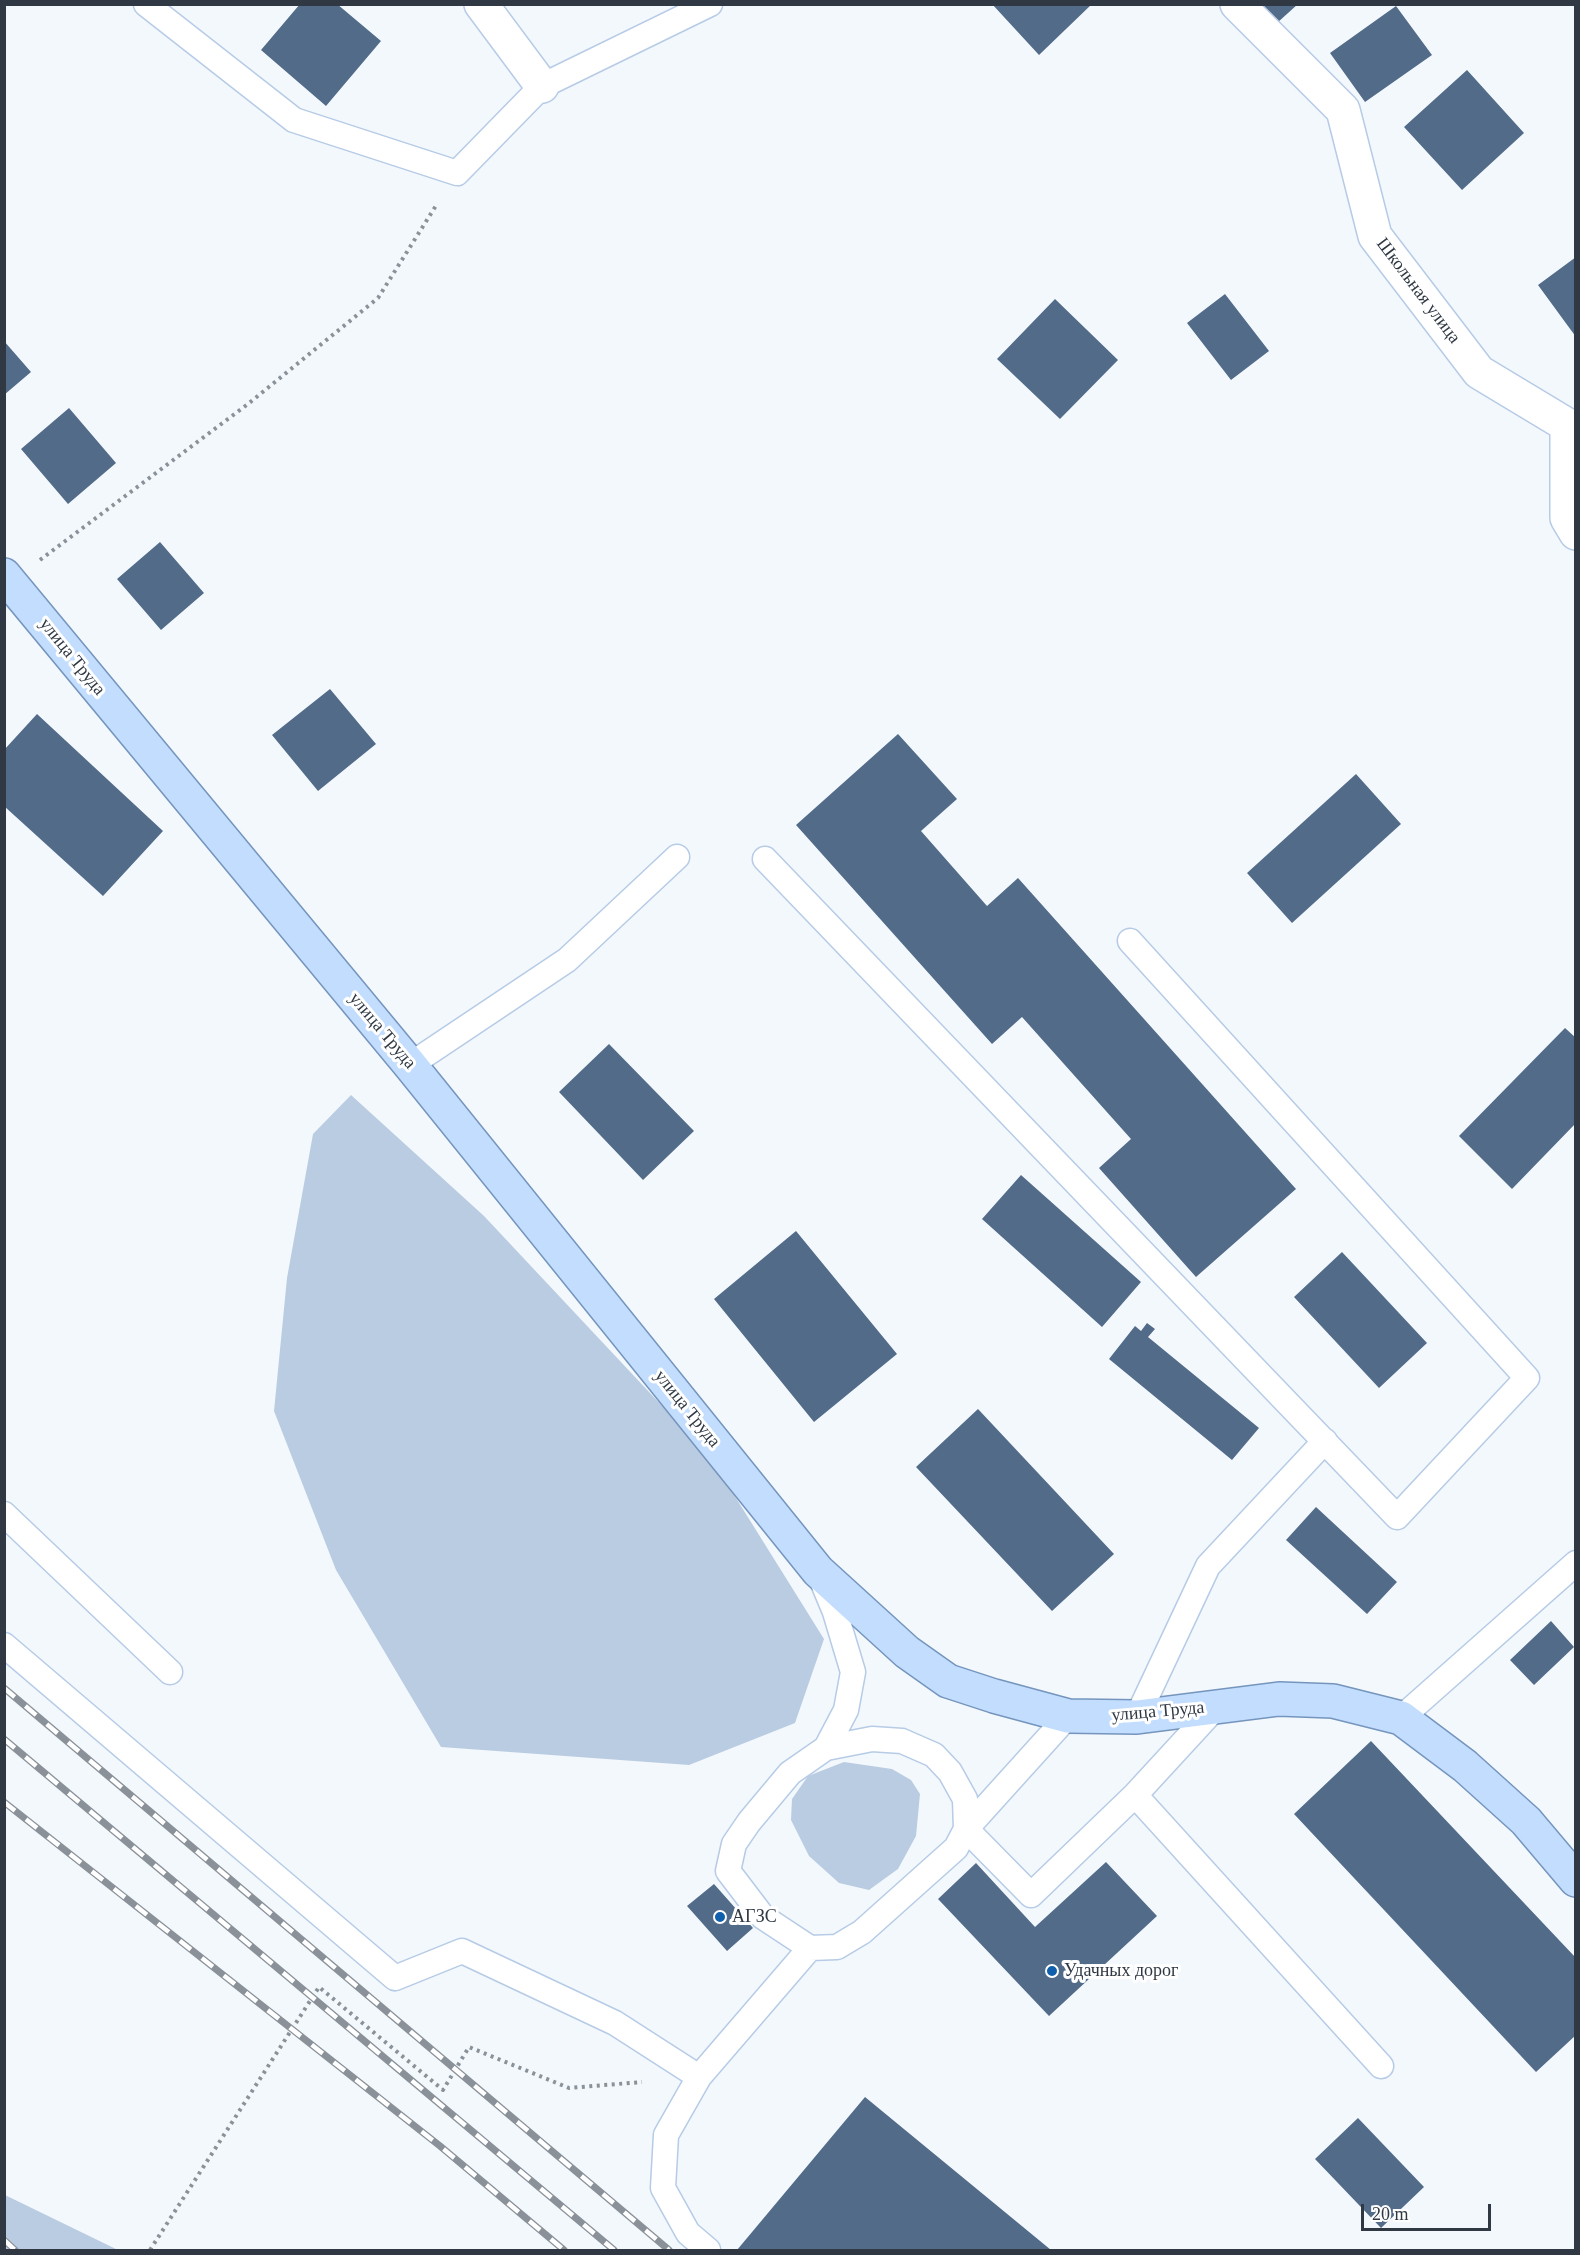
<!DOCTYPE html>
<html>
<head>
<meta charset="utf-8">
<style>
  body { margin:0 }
  #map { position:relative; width:1580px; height:2255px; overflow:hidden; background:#f3f8fd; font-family:Georgia,serif }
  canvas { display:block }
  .frame { position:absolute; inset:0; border:6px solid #303943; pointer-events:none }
  .scale { position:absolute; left:1361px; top:2204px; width:130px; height:27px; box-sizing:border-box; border:3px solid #303943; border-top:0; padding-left:8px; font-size:18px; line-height:21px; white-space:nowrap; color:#303943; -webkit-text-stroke:4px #fff; paint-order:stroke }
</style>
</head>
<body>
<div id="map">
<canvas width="1580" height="2255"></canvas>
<div class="frame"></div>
<div class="scale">20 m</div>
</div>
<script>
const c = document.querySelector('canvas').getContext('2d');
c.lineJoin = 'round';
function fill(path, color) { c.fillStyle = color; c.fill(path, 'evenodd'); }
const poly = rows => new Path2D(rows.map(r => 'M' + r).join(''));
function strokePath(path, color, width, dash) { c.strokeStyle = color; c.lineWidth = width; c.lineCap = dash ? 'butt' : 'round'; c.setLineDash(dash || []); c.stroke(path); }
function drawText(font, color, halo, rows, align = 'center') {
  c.font = font + ' Georgia,serif'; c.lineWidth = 6; c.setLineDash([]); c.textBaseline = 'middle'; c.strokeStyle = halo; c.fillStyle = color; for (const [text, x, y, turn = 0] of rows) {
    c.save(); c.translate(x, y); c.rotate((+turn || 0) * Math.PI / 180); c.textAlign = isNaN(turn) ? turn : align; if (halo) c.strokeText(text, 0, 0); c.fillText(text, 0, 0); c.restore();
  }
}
fill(poly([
  [351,1095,484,1216,711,1458,824,1639,795,1723,689,1765,441,1747,336,1570,274,1411,287,1278,313,1134],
  [844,1762,892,1769,911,1780,920,1794,916,1836,898,1869,869,1890,839,1883,809,1856,791,1820,792,1799,808,1776],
  [4,2195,5,2195,118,2250,5,2250]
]), '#bacce1');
fill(poly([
  [300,4,337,4,381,41,326,106,261,50],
  [992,4,1092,4,1039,55],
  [1261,4,1298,4,1277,23],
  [1396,6,1432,55,1365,102,1330,53],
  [1467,70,1524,133,1462,190,1404,127],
  [1576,257,1576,337,1538,285],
  [1225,294,1269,351,1231,380,1187,323],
  [1055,299,1118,360,1060,419,997,359],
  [4,341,31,372,4,395],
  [69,408,116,463,68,504,21,449],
  [160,542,204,593,161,630,117,579],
  [330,689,376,744,318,791,272,735],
  [37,714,163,831,103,896,4,806,4,750],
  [898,734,957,799,921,831,987,906,1018,878,1296,1189,1196,1277,1099,1168,1131,1139,1022,1017,992,1044,796,825],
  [1356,774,1401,824,1292,923,1247,873],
  [1565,1028,1576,1038,1576,1123,1512,1189,1459,1136],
  [609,1044,694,1131,643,1180,559,1092],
  [1021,1175,1141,1282,1102,1327,982,1219],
  [796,1231,897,1354,814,1422,714,1299],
  [1342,1252,1427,1343,1379,1388,1294,1297],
  [1147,1323,1155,1329,1148,1337,1259,1428,1232,1460,1109,1359,1135,1326,1141,1331],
  [978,1409,1114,1554,1052,1611,916,1467],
  [1316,1507,1397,1582,1367,1614,1286,1540],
  [1551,1621,1574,1647,1534,1685,1510,1660],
  [1371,1741,1576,1958,1576,2035,1536,2072,1294,1814],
  [1106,1862,1157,1916,1049,2016,938,1899,976,1863,1035,1927],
  [714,1884,753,1928,727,1951,687,1906],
  [865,2097,1051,2250,737,2250],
  [1358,2118,1424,2187,1381,2228,1315,2159]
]), '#526b88');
const service = poly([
  [146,4,294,120,457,173,542,86,710,4],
  [765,859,1397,1517,1527,1378,1130,941],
  [410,1065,567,960,677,857],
  [4,1514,170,1672],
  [820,1576,835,1612,853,1672,846,1710,826,1748,790,1773,749,1822,734,1844,728,1871,763,1917,810,1948,837,1947,862,1932,956,1848,966,1829,965,1799,950,1772,934,1755,902,1741,872,1739,826,1748],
  [4,1645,395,1978,462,1951,615,2023,699,2077],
  [1068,1716,966,1829,1031,1895,1135,1795,1216,1707],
  [1137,1717,1208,1566,1325,1441],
  [1401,1718,1576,1563],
  [1135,1795,1381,2066],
  [708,2250,688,2233,663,2188,666,2135,699,2077,810,1948]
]);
const minor = poly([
  [481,4,542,86],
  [1237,4,1343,110,1375,236,1479,372,1567,425,1567,518,1576,533]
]);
const primary = poly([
  [4,575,410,1065,818,1571,907,1652,948,1681,994,1696,1068,1716,1137,1717,1279,1699,1333,1701,1401,1718,1465,1766,1526,1821,1576,1880]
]);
strokePath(service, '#b6cbe6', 27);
strokePath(minor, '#b6cbe6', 36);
strokePath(primary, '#7595bd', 36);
strokePath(poly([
  [40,560,248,404,378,298,437,204],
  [150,2250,319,1987,443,2090,469,2047,569,2088,642,2082]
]), '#8a9299', 4, [3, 4.5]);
strokePath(service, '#fff', 24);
strokePath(minor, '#fff', 33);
strokePath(primary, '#c2ddfe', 33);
const rail = poly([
  [4,1688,669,2250],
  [4,1739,614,2250],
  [4,1802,440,2146,564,2250],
  [4,2240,15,2250]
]);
strokePath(rail, '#8a9199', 7);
strokePath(rail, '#fff', 4.5, [14]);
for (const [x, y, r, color] of [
  [720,1917,6,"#105fad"],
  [1052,1971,6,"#105fad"]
]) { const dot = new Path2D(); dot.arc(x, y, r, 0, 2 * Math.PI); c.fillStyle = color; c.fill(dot); strokePath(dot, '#fff', 2); }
drawText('18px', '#303943', '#fff', [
  ["Школьная улица",1418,291,53],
  ["улица Труда",72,657,51],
  ["улица Труда",382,1031,50],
  ["улица Труда",687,1409,51],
  ["улица Труда",1158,1712,-5]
]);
drawText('18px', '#303943', '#fff', [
  ["АГЗС",732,1917],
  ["Удачных дорог",1064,1971]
], 'left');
</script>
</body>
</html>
